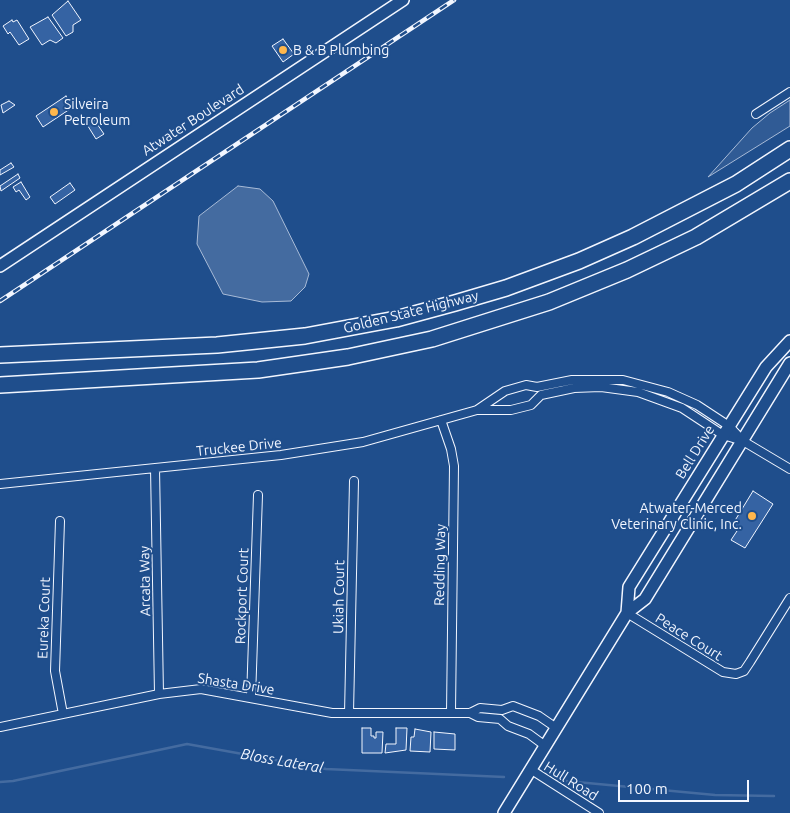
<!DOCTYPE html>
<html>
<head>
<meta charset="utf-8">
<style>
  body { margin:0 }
  #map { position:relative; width:790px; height:813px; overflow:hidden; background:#1f4e8c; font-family:Ubuntu,sans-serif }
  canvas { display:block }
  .scale { position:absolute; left:618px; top:780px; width:131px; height:22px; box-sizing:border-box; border:2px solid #f2f6ff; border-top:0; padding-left:6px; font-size:15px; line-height:18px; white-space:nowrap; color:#f2f6ff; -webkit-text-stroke:4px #1f4e8c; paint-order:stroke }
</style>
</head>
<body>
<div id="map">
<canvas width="790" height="813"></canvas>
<div class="scale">100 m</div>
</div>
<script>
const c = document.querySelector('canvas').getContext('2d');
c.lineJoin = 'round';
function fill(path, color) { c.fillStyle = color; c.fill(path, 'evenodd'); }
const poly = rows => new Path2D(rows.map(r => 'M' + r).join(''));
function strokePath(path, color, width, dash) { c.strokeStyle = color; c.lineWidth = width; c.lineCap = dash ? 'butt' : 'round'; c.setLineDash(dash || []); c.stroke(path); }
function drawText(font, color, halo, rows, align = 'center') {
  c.font = font + ' Ubuntu,sans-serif'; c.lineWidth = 4; c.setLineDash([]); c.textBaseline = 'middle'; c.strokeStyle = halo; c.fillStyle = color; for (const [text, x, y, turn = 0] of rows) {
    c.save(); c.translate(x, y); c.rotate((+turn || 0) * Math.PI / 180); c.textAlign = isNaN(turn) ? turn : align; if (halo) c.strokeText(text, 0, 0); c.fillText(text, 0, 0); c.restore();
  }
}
const built = poly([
  [790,100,790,126,708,177,752,128,770,113,790,100]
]);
fill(built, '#305b95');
strokePath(built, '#a8bbd7', 1);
const water = poly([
  [238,186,260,189,273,201,309,274,305,287,291,301,262,302,223,294,197,244,199,216,238,186]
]);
fill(water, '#446ba0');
strokePath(water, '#a8bbd7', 1);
strokePath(poly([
  [566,781,715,795,774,796],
  [0,782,13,781,187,744,326,769,504,777]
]), '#446ba0', 2.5);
const building = poly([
  [68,1,81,20,73,25,73,32,66,36,52,15,68,1],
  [48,17,63,38,56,43,50,40,42,45,30,27,48,17],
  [12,20,13,22,17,20,29,39,19,45,10,32,8,34,3,26,12,20],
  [283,39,294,54,283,62,272,46,283,39],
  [66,96,73,107,43,127,36,116,66,96],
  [9,101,15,105,3,113,1,105,9,101],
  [93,118,104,134,96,139,86,123,93,118],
  [11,163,14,167,0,175,0,170,11,163],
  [18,174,20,178,1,191,0,186,18,174],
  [21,182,30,197,26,200,19,190,16,192,13,187,21,182],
  [70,183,75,190,55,204,50,197,70,183],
  [753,491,773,504,745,548,731,540,737,531,731,527,753,491],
  [362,728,371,728,371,736,374,736,374,738,376,738,376,732,383,732,382,753,362,753,362,728],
  [396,728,407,728,406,750,385,753,386,744,396,744,396,728],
  [415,729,431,732,430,752,410,751,411,737,414,737,415,729],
  [434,732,455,734,455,750,434,749,434,732]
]);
fill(building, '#3563a3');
strokePath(building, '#f2f6ff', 1);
const street = poly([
  [756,114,790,92],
  [477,410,511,410,531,405,541,395,574,388,601,387,638,392,682,408,723,435,743,441,790,469],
  [441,420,451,449,454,466,451,712],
  [155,468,159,694],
  [0,484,281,455,363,442,477,410,505,391,526,385,537,387,572,380,623,380,668,392,697,405,729,426,743,441],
  [60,521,55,671,63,714],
  [627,613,723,672,736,674,744,671,750,662,790,598],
  [251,698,258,495],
  [349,713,354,481],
  [470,713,478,717,500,719,508,726,529,734,544,745],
  [0,727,159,694,201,689,332,713,470,713,480,708,502,710,513,706,539,716,555,727],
  [530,769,599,813]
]);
const secondary = poly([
  [0,266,403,0],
  [627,613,629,587,766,367,790,341],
  [504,813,627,613,645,599,790,363]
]);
const highway = poly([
  [0,355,217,345,305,336,396,319,455,303,506,288,579,261,633,237,736,184,790,149],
  [0,385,258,370,348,357,432,339,549,302,627,270,696,237,790,181]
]);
strokePath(street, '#f2f6ff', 10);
strokePath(secondary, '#f2f6ff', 14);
strokePath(highway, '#f2f6ff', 18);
strokePath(street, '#1f4e8c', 8);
strokePath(secondary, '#1f4e8c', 11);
strokePath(highway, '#1f4e8c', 15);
const rail = poly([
  [0,301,454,0]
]);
strokePath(rail, '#f2f6ff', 4.5);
strokePath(rail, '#1f4e8c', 2.5, [8]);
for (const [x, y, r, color] of [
  [283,50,5,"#ffb74d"],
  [54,112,5,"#ffb74d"],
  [752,516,5,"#ffb74d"]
]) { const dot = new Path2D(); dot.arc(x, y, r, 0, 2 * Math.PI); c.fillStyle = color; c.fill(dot); strokePath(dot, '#1f4e8c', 2); }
drawText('14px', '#f2f6ff', '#1f4e8c', [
  ["B & B Plumbing",293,50],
  ["Silveira",64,104],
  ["Petroleum",64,120],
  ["Atwater-Merced",742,508,"right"],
  ["Veterinary Clinic, Inc.",742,524,"right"]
], 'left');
drawText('14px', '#f2f6ff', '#1f4e8c', [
  ["Atwater Boulevard",193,120,-33],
  ["Golden State Highway",411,312,-14],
  ["Truckee Drive",239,447,-6],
  ["Bell Drive",695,452,-58],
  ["Redding Way",440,565,-89],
  ["Arcata Way",145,581,-91],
  ["Rockport Court",242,596,-88],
  ["Ukiah Court",339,597,-89],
  ["Eureka Court",44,618,-88],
  ["Peace Court",689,637,32],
  ["Shasta Drive",236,684,9],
  ["Hull Road",571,781,32]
]);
drawText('italic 15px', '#f2f6ff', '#1f4e8c', [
  ["Bloss Lateral",282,761,10]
]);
</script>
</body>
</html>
